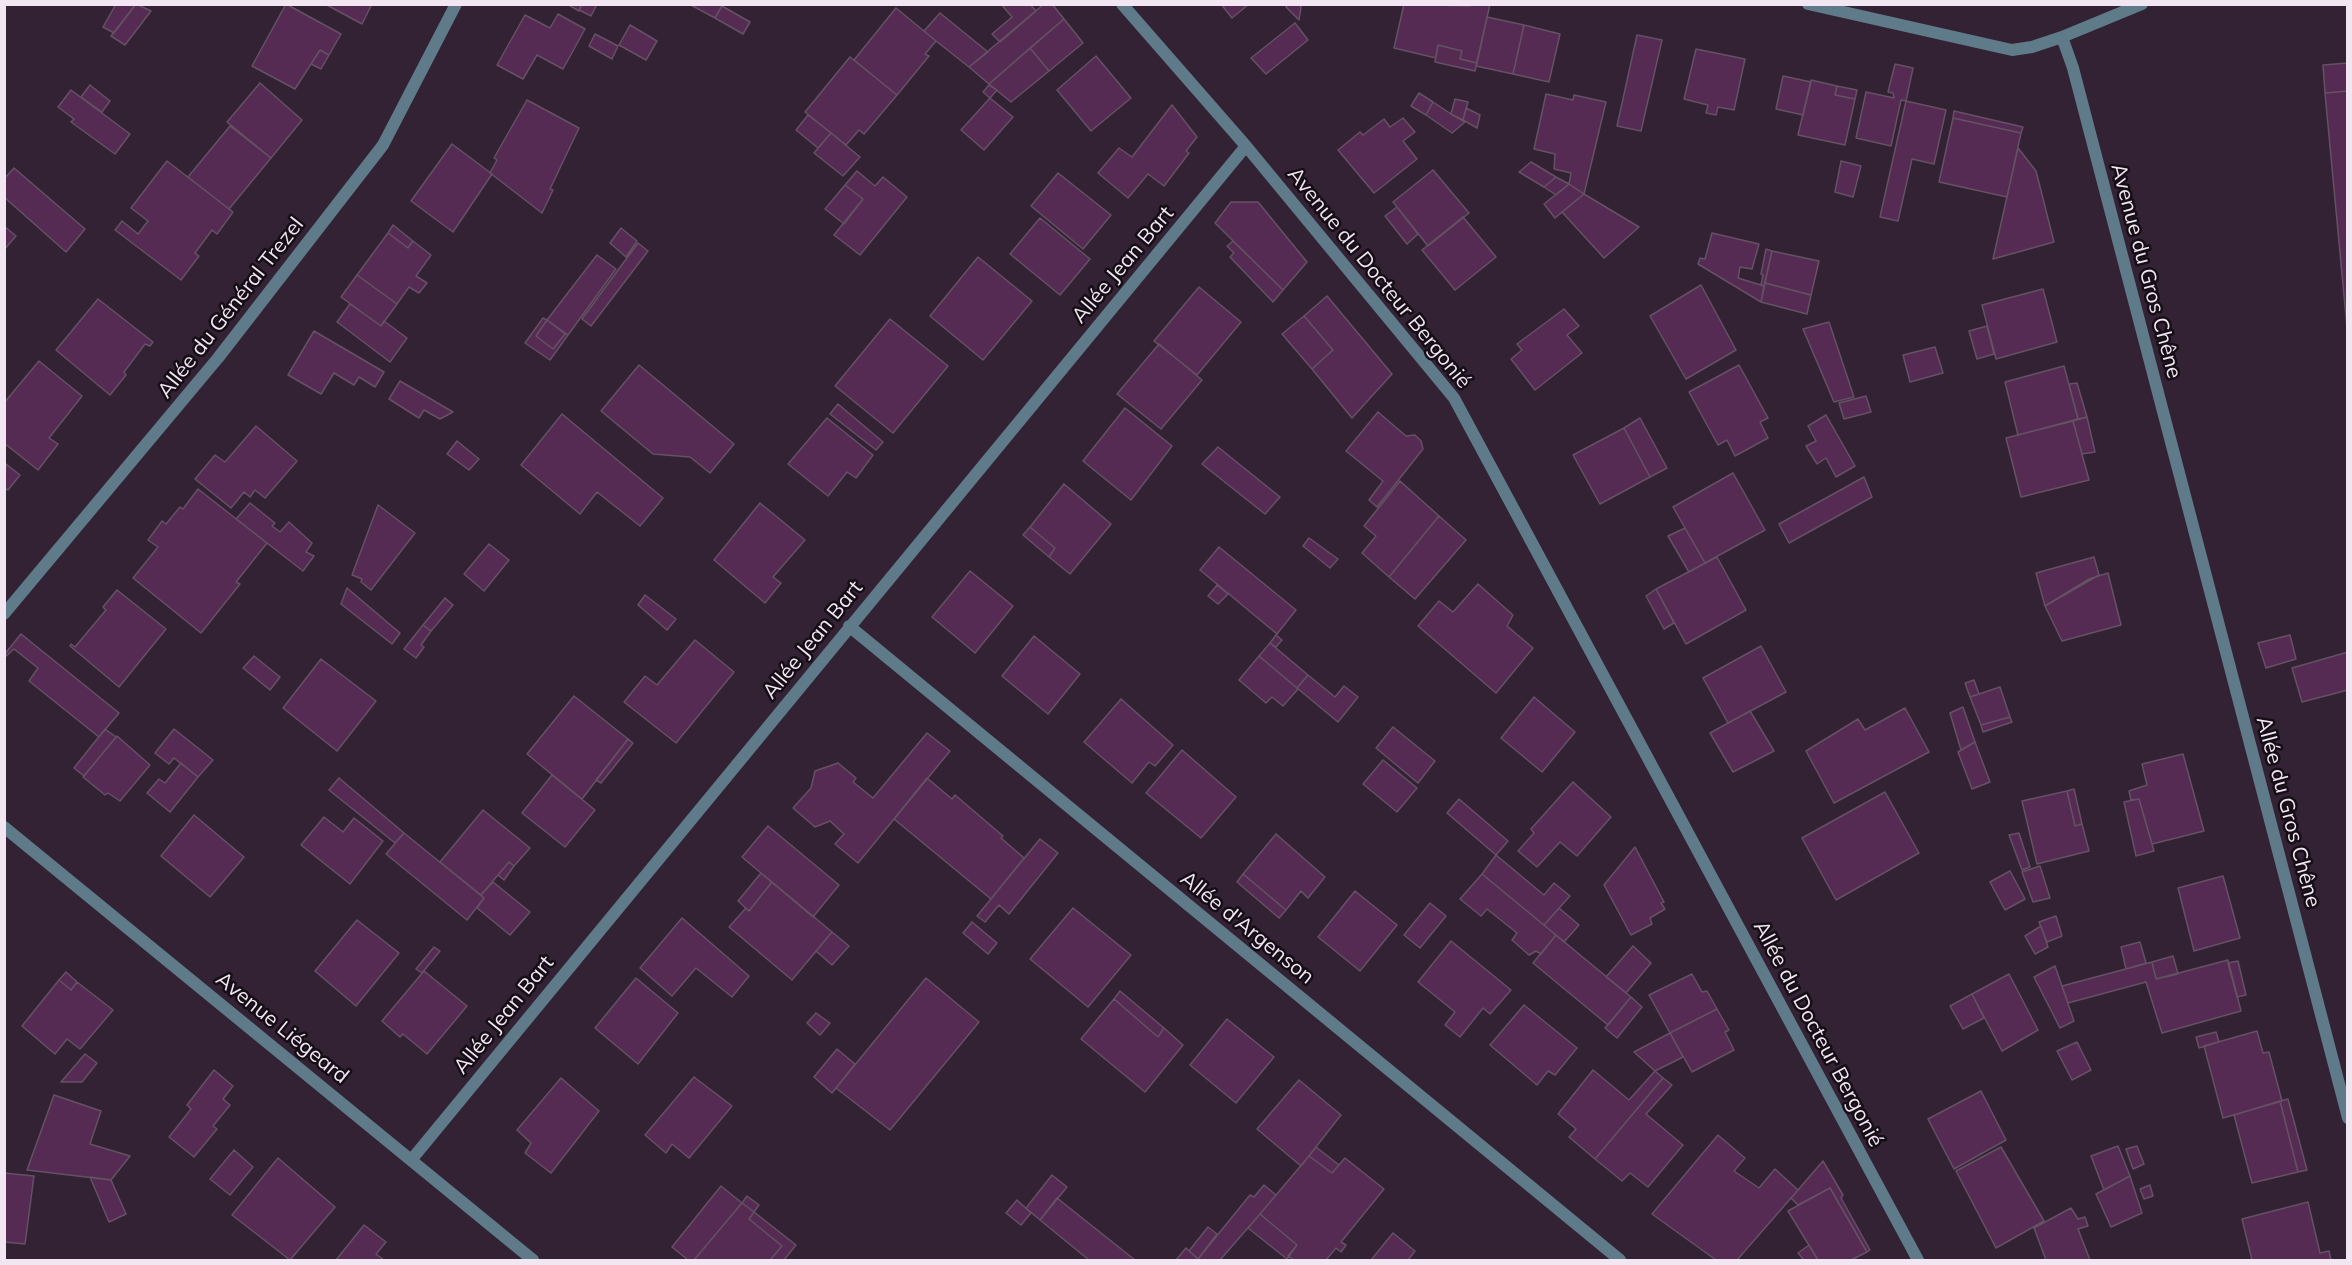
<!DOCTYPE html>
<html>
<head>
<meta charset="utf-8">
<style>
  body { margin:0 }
  #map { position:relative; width:2352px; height:1265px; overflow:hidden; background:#322234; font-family:Mulish,sans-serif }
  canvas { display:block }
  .frame { position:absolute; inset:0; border:6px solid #f1e6f2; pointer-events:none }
</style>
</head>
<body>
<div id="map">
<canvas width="2352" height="1265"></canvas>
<div class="frame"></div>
</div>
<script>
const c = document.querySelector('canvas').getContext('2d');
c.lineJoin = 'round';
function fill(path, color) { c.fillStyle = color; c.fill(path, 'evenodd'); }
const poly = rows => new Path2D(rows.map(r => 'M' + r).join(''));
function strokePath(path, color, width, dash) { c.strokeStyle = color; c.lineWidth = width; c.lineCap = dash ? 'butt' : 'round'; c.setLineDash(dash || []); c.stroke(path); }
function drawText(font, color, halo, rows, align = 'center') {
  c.font = font + ' Mulish,sans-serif'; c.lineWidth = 5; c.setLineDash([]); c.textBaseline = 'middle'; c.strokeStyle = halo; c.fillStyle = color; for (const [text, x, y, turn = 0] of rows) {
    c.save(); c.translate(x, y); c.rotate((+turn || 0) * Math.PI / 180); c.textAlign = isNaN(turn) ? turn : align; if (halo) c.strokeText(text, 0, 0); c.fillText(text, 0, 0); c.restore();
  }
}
const building = poly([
  [116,4,136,4,114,33,103,27,116,4],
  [136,4,151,11,125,45,111,36,136,4],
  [286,4,341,34,329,55,320,50,295,89,252,66,286,4],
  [325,4,372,4,362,24,325,4],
  [567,4,582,4,579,11,567,4],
  [582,4,597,4,591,16,579,10,582,4],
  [689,4,718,4,722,6,715,18,689,4],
  [1001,4,1030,4,1036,11,1000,42,992,34,1012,17,1001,4],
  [1044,4,1052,4,1064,19,989,84,969,67,1044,4],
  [1221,4,1249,4,1232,18,1221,4],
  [1288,4,1299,4,1301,7,1299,20,1286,7,1288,4],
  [1404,4,1470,6,1471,4,1490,4,1477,63,1460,59,1462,51,1438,45,1436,58,1394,48,1404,4],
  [722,6,750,22,743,34,715,18,722,6],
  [896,8,936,41,925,54,929,56,897,95,854,60,896,8],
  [940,13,988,52,969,67,936,41,924,31,940,13],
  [558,14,585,29,563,69,537,55,523,79,497,65,525,15,550,28,558,14],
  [1487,17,1524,25,1513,74,1476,66,1487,17],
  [1064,19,1083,43,1049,71,1030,48,1064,19],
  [1295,23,1308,40,1266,74,1251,58,1295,23],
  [630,25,657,41,646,60,619,45,630,25],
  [1524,25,1560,34,1549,82,1513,74,1524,25],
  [595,34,618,46,612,59,589,46,595,34],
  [1637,35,1662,40,1641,131,1617,126,1637,35],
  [1438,45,1462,51,1460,59,1477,63,1475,71,1435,62,1438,45],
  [1030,48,1049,71,1011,102,989,84,1030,48],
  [1696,49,1745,59,1734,110,1718,107,1716,115,1706,113,1708,105,1684,99,1696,49],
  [320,50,329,55,321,69,311,64,320,50],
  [1096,56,1131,98,1091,131,1057,90,1096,56],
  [850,57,897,95,864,134,859,130,846,145,805,112,850,57],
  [2348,63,2348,91,2325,93,2323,65,2348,63],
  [1895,64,1913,68,1906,101,1901,100,1891,146,1856,138,1866,92,1894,98,1893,93,1888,92,1895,64],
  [1783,76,1811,82,1803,115,1776,109,1783,76],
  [1811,80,1837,86,1835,95,1855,99,1845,145,1798,135,1811,80],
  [260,83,302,120,271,158,227,122,260,83],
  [90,85,110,101,102,112,81,97,90,85],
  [989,85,997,90,990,98,983,92,989,85],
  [1837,86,1857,90,1855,99,1835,95,1837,86],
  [71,90,130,134,115,154,71,122,74,119,58,107,71,90],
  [2348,91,2348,338,2325,93,2348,91],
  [1419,93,1433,102,1426,115,1411,106,1419,93],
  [1546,94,1573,100,1574,95,1606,102,1584,194,1569,184,1571,173,1554,169,1555,154,1534,149,1546,94],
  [990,98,1013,117,984,150,961,130,990,98],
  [1455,99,1468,102,1463,120,1451,114,1455,99],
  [527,100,579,128,550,189,553,190,542,213,490,173,497,160,494,158,527,100],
  [1906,101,1946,110,1934,164,1912,159,1898,221,1880,217,1906,101],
  [1433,102,1451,114,1465,122,1452,133,1426,115,1433,102],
  [1172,105,1197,137,1186,151,1189,153,1164,186,1148,174,1128,198,1098,173,1119,148,1132,157,1172,105],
  [1466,108,1480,115,1477,128,1463,120,1466,108],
  [1954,111,2023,127,2021,133,1953,118,1954,111],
  [808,115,831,133,818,148,796,130,808,115],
  [1403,118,1415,132,1403,141,1417,159,1374,193,1338,150,1360,132,1363,135,1384,119,1390,127,1403,118],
  [1953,118,2021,133,2007,197,1939,182,1953,118],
  [230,126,271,158,229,209,188,177,230,126],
  [831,133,860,157,843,176,814,153,831,133],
  [452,144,492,174,453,232,411,201,452,144],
  [2018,148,2036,171,2054,242,1993,259,2018,148],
  [167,161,233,212,217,234,212,230,195,253,199,256,181,280,115,230,122,221,138,234,148,221,131,208,167,161],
  [1841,161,1861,166,1853,197,1835,192,1841,161],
  [1531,162,1556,177,1544,187,1519,172,1531,162],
  [14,168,85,229,66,252,4,197,4,179,14,168],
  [1433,170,1469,213,1428,246,1393,202,1433,170],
  [857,171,875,186,883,177,907,197,860,255,834,235,863,199,845,185,857,171],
  [1058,173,1111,215,1083,249,1031,206,1058,173],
  [1556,177,1569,184,1556,195,1544,187,1556,177],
  [1569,184,1584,194,1555,218,1544,204,1569,184],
  [845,185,863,199,844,224,825,209,845,185],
  [1584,194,1639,227,1604,258,1562,212,1584,194],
  [1231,202,1258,202,1307,262,1283,290,1215,223,1231,202],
  [1397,207,1418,234,1407,244,1385,216,1397,207],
  [1463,217,1496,257,1455,290,1422,250,1463,217],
  [1040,218,1090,259,1060,295,1010,254,1040,218],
  [393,225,413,241,408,248,388,233,393,225],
  [4,226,16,236,4,250,4,226],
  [621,228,637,241,626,257,610,243,621,228],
  [388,233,408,248,413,241,431,255,416,276,427,283,419,293,409,287,397,304,357,275,388,233],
  [1712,233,1759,244,1752,269,1740,267,1738,278,1764,286,1761,302,1698,264,1700,258,1705,259,1712,233],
  [1233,241,1283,290,1273,302,1230,257,1234,253,1227,246,1233,241],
  [638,243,648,251,591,326,582,319,638,243],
  [1766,249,1772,251,1764,286,1761,285,1763,275,1761,274,1766,249],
  [1772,251,1819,261,1811,295,1765,283,1772,251],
  [597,255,616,269,568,335,547,320,597,255],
  [978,257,1032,301,983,360,930,316,978,257],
  [357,275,397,304,381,326,341,297,357,275],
  [1765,283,1811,295,1807,314,1761,302,1765,283],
  [1701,285,1736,350,1686,379,1650,316,1701,285],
  [1199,287,1241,322,1197,375,1154,341,1199,287],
  [2043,289,2057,342,1996,359,1982,305,2043,289],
  [1327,296,1392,374,1352,418,1312,369,1333,350,1304,316,1327,296],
  [98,299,153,342,150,346,145,344,124,372,126,375,110,395,56,350,98,299],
  [350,304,381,326,384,321,407,338,390,362,337,322,350,304],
  [1564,309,1579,326,1567,335,1582,353,1535,390,1511,359,1522,350,1517,344,1564,309],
  [1304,316,1333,350,1312,369,1282,334,1304,316],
  [543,318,547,320,536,336,553,349,565,334,568,335,550,360,525,343,543,318],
  [890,319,948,366,893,433,835,386,890,319],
  [547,320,565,334,553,349,536,336,547,320],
  [1829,322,1854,397,1834,402,1803,329,1829,322],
  [1987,326,1994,354,1977,359,1969,331,1987,326],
  [314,331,384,372,375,387,359,377,354,385,334,373,321,394,288,375,314,331],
  [1159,344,1202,380,1161,429,1117,394,1159,344],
  [1935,347,1943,373,1910,382,1903,355,1935,347],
  [39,361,82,396,49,438,58,444,38,470,4,443,4,403,39,361],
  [639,365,734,444,710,473,690,457,653,454,601,411,639,365],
  [1739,365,1768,418,1760,422,1768,438,1735,456,1727,440,1718,445,1689,392,1739,365],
  [2064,366,2078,419,2018,435,2005,382,2064,366],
  [400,381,453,412,440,419,424,410,419,418,389,399,400,381],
  [2077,383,2087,417,2078,419,2069,384,2077,383],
  [1866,396,1871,412,1844,419,1839,403,1866,396],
  [838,404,883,442,876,450,830,414,838,404],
  [1125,408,1172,446,1131,500,1083,461,1125,408],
  [1378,412,1406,436,1415,435,1421,441,1423,449,1377,507,1369,500,1383,481,1346,451,1378,412],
  [562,414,663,498,640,526,597,492,580,514,521,465,562,414],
  [1826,415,1855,466,1836,477,1826,458,1817,464,1806,446,1816,441,1808,426,1826,415],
  [2087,417,2095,452,2082,454,2073,421,2087,417],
  [827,418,873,455,856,478,847,472,828,496,788,464,827,418],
  [1640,418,1667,468,1650,477,1624,428,1640,418],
  [2073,421,2089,480,2021,497,2006,438,2073,421],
  [256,426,297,461,265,498,255,490,250,497,244,492,231,508,195,479,215,455,225,462,256,426],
  [1624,428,1650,477,1600,504,1573,455,1624,428],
  [457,441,479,459,469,470,447,454,457,441],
  [1218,447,1280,497,1265,514,1202,464,1218,447],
  [6,464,20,475,8,490,4,488,6,464],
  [1733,473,1765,530,1705,563,1673,507,1733,473],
  [1864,477,1872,497,1789,543,1779,524,1864,477],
  [1400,481,1439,516,1389,577,1362,553,1376,536,1364,526,1400,481],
  [1064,484,1111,524,1070,574,1049,557,1055,548,1030,527,1064,484],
  [198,489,267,543,236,582,240,584,201,633,133,578,158,547,148,540,162,521,166,524,180,507,183,509,198,489],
  [250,503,275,523,272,526,280,532,289,522,312,543,306,552,314,556,303,571,236,519,250,503],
  [760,503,805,540,773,577,781,583,765,603,714,560,760,503],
  [378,505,415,533,371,590,361,582,362,579,352,575,378,505],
  [1439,516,1466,540,1415,599,1389,577,1439,516],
  [1030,527,1055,548,1049,557,1023,535,1030,527],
  [1685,528,1705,563,1689,572,1668,536,1685,528],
  [1309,538,1338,559,1330,568,1303,546,1309,538],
  [489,544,509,560,484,591,464,574,489,544],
  [1219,547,1296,610,1277,634,1200,570,1219,547],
  [1717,557,1746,610,1686,644,1656,589,1717,557],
  [2094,557,2099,575,2045,606,2036,573,2094,557],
  [970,571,1013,606,975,653,932,617,970,571],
  [2108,573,2121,625,2062,641,2045,606,2089,579,2108,573],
  [1478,584,1513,615,1507,626,1533,648,1496,693,1418,626,1439,601,1453,612,1478,584],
  [1217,585,1228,594,1218,604,1208,596,1217,585],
  [347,588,400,633,392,644,341,604,347,588],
  [1656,589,1674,623,1664,629,1646,596,1656,589],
  [117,590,166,629,119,687,70,646,71,644,75,647,106,610,103,607,117,590],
  [645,595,676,619,667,630,638,605,645,595],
  [445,598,453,605,431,631,423,625,445,598],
  [423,625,431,631,421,645,424,647,416,658,404,649,423,625],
  [21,634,119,713,99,737,29,681,38,668,14,649,4,658,4,655,21,634],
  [1276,635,1282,640,1276,647,1270,643,1276,635],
  [2290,635,2296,659,2266,668,2258,643,2290,635],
  [1034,636,1080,674,1048,714,1002,676,1034,636],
  [695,640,734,672,676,743,624,702,645,676,657,685,695,640],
  [1270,643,1308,675,1297,688,1259,656,1270,643],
  [1761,646,1786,692,1728,723,1703,678,1761,646],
  [2348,652,2348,690,2302,702,2292,668,2348,652],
  [254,656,280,677,270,690,243,668,254,656],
  [1259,656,1298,689,1283,706,1272,697,1266,703,1239,680,1259,656],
  [321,659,376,701,337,751,283,708,321,659],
  [1308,675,1335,697,1344,686,1358,697,1338,722,1297,688,1308,675],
  [1974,680,1979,694,1970,697,1965,683,1974,680],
  [2000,687,2010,717,1981,725,1970,697,2000,687],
  [574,696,628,739,582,799,527,754,574,696],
  [1534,697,1575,732,1542,772,1501,738,1534,697],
  [1121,699,1173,745,1155,766,1149,762,1132,783,1084,742,1121,699],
  [1963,707,1975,742,1961,750,1950,713,1963,707],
  [1905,708,1929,752,1834,803,1806,751,1858,719,1865,730,1905,708],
  [1750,711,1774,751,1733,772,1710,733,1750,711],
  [2010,717,2012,722,1983,732,1981,725,2010,717],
  [1393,727,1435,761,1418,783,1376,748,1393,727],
  [105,729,116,737,84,776,74,768,105,729],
  [174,729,213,760,198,777,174,758,169,764,155,753,174,729],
  [927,733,950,751,858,863,835,844,844,834,830,821,815,827,793,808,811,788,815,771,838,763,856,778,853,782,873,798,927,733],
  [117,736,150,765,120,801,108,793,105,795,83,777,117,736],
  [628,739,633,743,601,783,596,780,628,739],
  [1975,742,1990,782,1972,789,1958,752,1975,742],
  [1182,750,1236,797,1201,838,1146,793,1182,750],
  [2183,754,2204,831,2152,844,2139,799,2131,800,2129,791,2147,785,2142,764,2183,754],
  [1383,760,1417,788,1397,812,1363,784,1383,760],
  [181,763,198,777,170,812,147,793,159,779,165,783,181,763],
  [552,775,595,810,565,847,522,813,552,775],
  [339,778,404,833,395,843,329,790,339,778],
  [927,778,952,799,955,795,1003,836,1001,838,1024,858,991,899,894,819,927,778],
  [1573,782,1611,817,1577,856,1560,842,1537,867,1518,851,1534,833,1531,829,1573,782],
  [2074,789,2082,824,2075,826,2067,791,2074,789],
  [2067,791,2075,826,2082,824,2089,851,2037,864,2022,801,2067,791],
  [1885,792,1919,853,1836,900,1802,838,1885,792],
  [1459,799,1508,841,1496,855,1447,813,1459,799],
  [2139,799,2154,851,2136,856,2124,802,2139,799],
  [483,810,530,848,514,866,509,862,481,895,440,862,483,810],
  [194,815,244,857,210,897,161,856,194,815],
  [324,817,343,832,354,818,383,841,350,884,301,845,324,817],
  [768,826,839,885,813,917,742,857,768,826],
  [404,833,484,898,467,920,386,854,404,833],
  [2019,833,2030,867,2022,870,2009,835,2019,833],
  [1276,834,1325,877,1308,898,1301,891,1286,910,1243,874,1276,834],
  [1040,839,1058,853,1009,914,999,905,985,922,977,916,1040,839],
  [1635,847,1664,902,1661,903,1665,909,1650,918,1652,924,1631,935,1604,885,1635,847],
  [1496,855,1544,895,1554,883,1570,896,1544,925,1482,874,1496,855],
  [509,862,514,866,504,880,498,875,509,862],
  [2040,866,2050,898,2033,902,2022,872,2040,866],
  [2010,871,2025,899,2005,910,1990,882,2010,871],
  [761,873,772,882,749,911,738,901,761,873],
  [1243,874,1286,910,1279,918,1237,882,1243,874],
  [1482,874,1556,935,1541,954,1536,951,1529,955,1512,940,1517,933,1487,909,1481,916,1460,899,1482,874],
  [2223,876,2240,938,2194,951,2178,888,2223,876],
  [493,882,530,912,510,935,477,908,484,898,481,895,493,882],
  [772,882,832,932,792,980,729,927,746,908,749,911,772,882],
  [1355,891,1397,925,1360,971,1318,937,1355,891],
  [1430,903,1446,916,1420,948,1404,935,1430,903],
  [1073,908,1131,955,1088,1007,1030,959,1073,908],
  [1559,908,1579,925,1564,942,1544,925,1559,908],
  [2056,916,2062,936,2047,942,2039,922,2056,916],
  [682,918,749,976,732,997,696,968,672,996,640,968,682,918],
  [357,920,399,953,356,1006,315,971,357,920],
  [972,922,997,943,988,954,963,933,972,922],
  [2041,926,2048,947,2035,954,2025,936,2041,926],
  [832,932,849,946,832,965,816,951,832,932],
  [1556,935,1631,997,1608,1025,1533,963,1556,935],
  [1451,941,1511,990,1490,1014,1483,1008,1460,1037,1445,1025,1455,1012,1418,982,1451,941],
  [2140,942,2146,963,2126,969,2121,947,2140,942],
  [1633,946,1651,963,1626,993,1606,977,1633,946],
  [434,947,440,951,422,973,416,969,434,947],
  [2173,956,2178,974,2156,979,2152,962,2173,956],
  [2228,960,2241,1011,2162,1033,2146,982,2068,1003,2062,986,2152,962,2156,979,2228,960],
  [2238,961,2246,995,2237,997,2228,963,2238,961],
  [2055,966,2074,1021,2060,1028,2034,977,2055,966],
  [424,971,467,1006,427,1054,403,1034,400,1037,382,1021,424,971],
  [66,972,77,982,71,990,59,980,66,972],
  [1692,974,1702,992,1707,991,1717,1009,1670,1033,1649,995,1692,974],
  [2009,974,2038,1030,2002,1051,1972,994,2009,974],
  [636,978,678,1013,638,1064,595,1028,636,978],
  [926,978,979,1022,890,1130,836,1088,926,978],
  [59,980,71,990,77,982,113,1010,80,1049,67,1039,55,1054,22,1026,59,980],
  [1120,991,1164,1028,1158,1037,1114,999,1120,991],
  [1972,994,1984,1018,1963,1029,1950,1006,1972,994],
  [1631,997,1642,1007,1617,1038,1605,1028,1631,997],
  [1114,999,1158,1037,1164,1028,1183,1045,1145,1092,1081,1039,1114,999],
  [1524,1005,1577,1048,1555,1075,1548,1071,1537,1085,1490,1045,1524,1005],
  [1717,1009,1729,1030,1725,1032,1734,1050,1692,1072,1670,1033,1717,1009],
  [816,1013,830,1023,820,1035,807,1023,816,1013],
  [1227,1019,1274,1057,1236,1103,1190,1065,1227,1019],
  [2257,1031,2263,1053,2269,1052,2282,1101,2223,1118,2204,1046,2257,1031],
  [2216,1032,2219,1042,2199,1048,2196,1037,2216,1032],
  [1670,1033,1683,1057,1655,1071,1634,1052,1670,1033],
  [2077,1042,2091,1070,2072,1080,2057,1051,2077,1042],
  [837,1049,855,1064,832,1093,814,1077,837,1049],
  [85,1054,97,1063,82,1082,61,1082,85,1054],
  [214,1070,233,1086,223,1099,230,1105,213,1126,217,1129,194,1157,169,1137,191,1109,187,1105,214,1070],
  [1593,1070,1629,1100,1655,1071,1663,1078,1595,1159,1569,1137,1576,1129,1558,1114,1593,1070],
  [694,1077,732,1106,689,1158,672,1144,666,1153,645,1135,694,1077],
  [561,1078,599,1111,551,1173,525,1153,531,1143,517,1130,561,1078],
  [1663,1078,1672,1085,1646,1114,1683,1145,1648,1187,1630,1173,1622,1181,1595,1159,1663,1078],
  [1299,1080,1341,1115,1301,1166,1257,1129,1299,1080],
  [1981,1091,2006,1140,1954,1169,1928,1119,1981,1091],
  [54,1095,101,1111,90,1144,130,1156,111,1180,27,1170,54,1095],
  [2288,1099,2307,1170,2298,1172,2280,1101,2288,1099],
  [2280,1101,2298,1172,2252,1183,2234,1115,2280,1101],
  [1718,1135,1745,1158,1734,1171,1759,1188,1775,1169,1798,1190,1737,1260,1716,1260,1652,1214,1718,1135],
  [2118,1146,2130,1176,2104,1190,2091,1156,2118,1146],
  [2137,1146,2144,1164,2133,1169,2126,1149,2137,1146],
  [1316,1147,1339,1165,1332,1173,1309,1156,1316,1147],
  [2001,1147,2044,1221,1996,1248,1956,1171,2001,1147],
  [234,1150,253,1167,230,1195,210,1179,234,1150],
  [1309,1156,1332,1173,1345,1158,1384,1189,1341,1242,1346,1245,1341,1252,1336,1248,1326,1260,1294,1260,1288,1256,1297,1245,1260,1214,1309,1156],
  [278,1158,335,1207,290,1260,232,1215,278,1158],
  [1823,1161,1843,1195,1841,1198,1870,1250,1867,1252,1830,1188,1798,1205,1791,1198,1823,1161],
  [4,1173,34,1176,25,1244,4,1242,4,1173],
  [1052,1175,1067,1187,1040,1220,1026,1208,1052,1175],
  [2130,1176,2142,1213,2111,1227,2096,1194,2130,1176],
  [90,1177,111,1180,126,1214,109,1222,90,1177],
  [1264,1185,1276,1195,1260,1214,1220,1260,1200,1260,1198,1259,1250,1195,1254,1197,1264,1185],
  [2150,1185,2153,1196,2144,1199,2140,1189,2150,1185],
  [721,1186,742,1203,694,1260,688,1260,672,1247,721,1186],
  [1830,1188,1867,1252,1851,1260,1818,1260,1788,1211,1830,1188],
  [747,1196,759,1205,754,1212,742,1203,747,1196],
  [1057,1198,1135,1260,1089,1260,1040,1220,1057,1198],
  [1017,1200,1031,1213,1021,1225,1006,1213,1017,1200],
  [2308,1202,2320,1253,2329,1251,2331,1260,2252,1260,2242,1219,2308,1202],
  [742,1203,754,1212,749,1219,782,1246,770,1260,694,1260,742,1203],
  [2071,1208,2078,1219,2085,1217,2088,1226,2078,1229,2090,1260,2046,1260,2034,1228,2071,1208],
  [754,1212,796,1245,784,1260,770,1260,782,1246,749,1219,754,1212],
  [1260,1214,1297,1245,1287,1259,1248,1228,1260,1214],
  [364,1225,386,1242,376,1254,384,1260,336,1260,364,1225],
  [1208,1227,1217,1234,1198,1259,1189,1251,1208,1227],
  [1393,1233,1415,1251,1408,1260,1371,1260,1393,1233],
  [1809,1245,1818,1260,1804,1260,1798,1253,1809,1245],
  [1186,1248,1198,1259,1200,1260,1176,1260,1186,1248]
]);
fill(building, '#552b54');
strokePath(building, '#655164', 1.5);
strokePath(poly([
  [1122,4,1246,146,1454,398,1918,1260],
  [1808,4,2012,50,2032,47,2062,37,2142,4],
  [2062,37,2073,68,2348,1118],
  [4,614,218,358,383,145,456,4],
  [849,626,1620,1260],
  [412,1159,1246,146]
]), '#5f7a89', 12);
strokePath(poly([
  [4,827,533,1260]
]), '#5f7a89', 12);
drawText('21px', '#f1e6f2', '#160e16', [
  ["Allée Jean Bart",1123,265,-50],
  ["Avenue du Gros Chêne",2146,271,75],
  ["Avenue du Docteur Bergonié",1379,278,51],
  ["Allée du Général Trezel",231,308,-52],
  ["Allée Jean Bart",813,640,-51],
  ["Allée du Gros Chêne",2288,812,75],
  ["Allée d'Argenson",1247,928,39],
  ["Allée Jean Bart",504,1015,-51],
  ["Avenue Liégeard",282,1028,39],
  ["Allée du Docteur Bergonié",1818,1034,62]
]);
</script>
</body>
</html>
